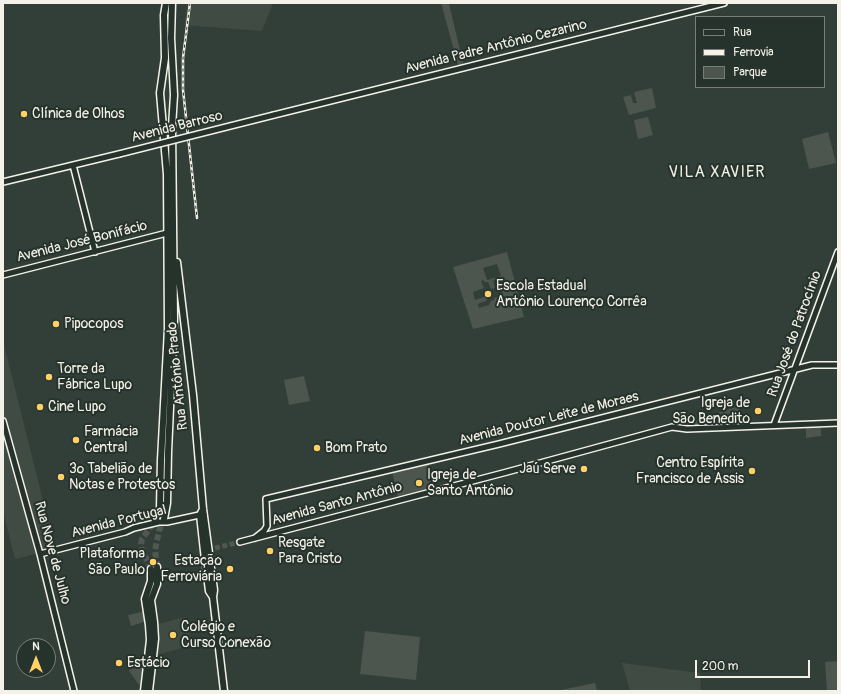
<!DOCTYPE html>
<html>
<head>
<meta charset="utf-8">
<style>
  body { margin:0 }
  #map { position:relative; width:841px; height:694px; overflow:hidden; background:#323e38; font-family:Pangolin,sans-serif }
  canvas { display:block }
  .frame { position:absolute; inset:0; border:4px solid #f4f1e8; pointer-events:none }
  .legend { position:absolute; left:695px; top:16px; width:130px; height:72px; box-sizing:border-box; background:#26332d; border:1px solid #787f78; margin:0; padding:5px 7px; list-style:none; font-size:12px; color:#f4f1e8 }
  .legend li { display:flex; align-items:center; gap:8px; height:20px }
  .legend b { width:20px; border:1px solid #787f78 }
  .north { position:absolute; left:16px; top:638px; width:40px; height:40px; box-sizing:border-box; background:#26332d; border:1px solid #787f78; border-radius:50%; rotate:0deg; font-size:11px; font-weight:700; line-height:16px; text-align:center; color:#f4f1e8 }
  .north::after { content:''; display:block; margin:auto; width:14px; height:18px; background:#ffd166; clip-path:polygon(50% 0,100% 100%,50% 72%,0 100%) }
  .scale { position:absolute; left:695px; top:660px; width:115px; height:18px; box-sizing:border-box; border:2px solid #f4f1e8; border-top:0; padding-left:5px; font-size:12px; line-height:14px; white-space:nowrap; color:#f4f1e8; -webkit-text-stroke:3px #26332d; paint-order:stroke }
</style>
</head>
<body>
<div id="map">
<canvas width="841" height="694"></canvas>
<div class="frame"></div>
<ul class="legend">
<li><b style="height:5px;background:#26332d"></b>Rua</li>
<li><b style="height:5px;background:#f4f1e8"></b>Ferrovia</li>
<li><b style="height:11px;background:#4c564f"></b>Parque</li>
</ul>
<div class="north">N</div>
<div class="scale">200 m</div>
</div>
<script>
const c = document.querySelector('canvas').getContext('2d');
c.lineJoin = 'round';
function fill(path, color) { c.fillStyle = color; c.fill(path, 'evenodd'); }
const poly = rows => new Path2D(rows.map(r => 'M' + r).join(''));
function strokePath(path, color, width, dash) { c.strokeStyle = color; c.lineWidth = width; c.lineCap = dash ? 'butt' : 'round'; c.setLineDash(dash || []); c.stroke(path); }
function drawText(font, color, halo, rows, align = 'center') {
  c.font = font + ' Pangolin,sans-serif'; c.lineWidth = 4; c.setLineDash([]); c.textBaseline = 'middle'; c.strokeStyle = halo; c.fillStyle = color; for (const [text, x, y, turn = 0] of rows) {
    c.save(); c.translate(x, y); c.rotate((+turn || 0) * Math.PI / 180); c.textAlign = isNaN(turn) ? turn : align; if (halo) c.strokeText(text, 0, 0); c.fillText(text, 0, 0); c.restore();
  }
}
fill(poly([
  [188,3,273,3,262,31,184,25],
  [3,341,55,549,15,559,3,511],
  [185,617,192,645,157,655,158,624],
  [622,663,700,673,701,691,630,691]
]), '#404b44');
fill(poly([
  [441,3,449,4,465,71,460,72],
  [652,88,656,108,629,115,623,97,631,95,633,103,637,103,634,92],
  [648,117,653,135,638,139,634,120],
  [828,132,836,163,809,169,802,139],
  [507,252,524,317,473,329,453,267],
  [497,264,501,276,487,280,483,268],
  [483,280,485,282,488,282,491,289,495,288,493,281,498,279,503,295,494,298,494,300,491,301,489,305,479,308,478,304,486,301,487,299,487,296,475,300,473,292,484,288,481,281],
  [304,376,310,401,289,405,284,380],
  [739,406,741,421,738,424,689,426,687,425,689,422],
  [821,426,821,436,806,438,806,427],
  [428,463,434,488,398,498,392,471],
  [146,611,147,623,145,626,144,622,131,626,128,615],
  [365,631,420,637,416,680,360,674],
  [838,661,838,690,827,691,825,662],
  [142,666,144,667,142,689,129,671,131,669],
  [595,683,597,691,556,691]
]), '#4c564f');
strokePath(poly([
  [215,548,240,542]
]), '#4f5952', 5, [5, 2.5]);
strokePath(poly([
  [157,567,155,550,159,531,164,519],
  [151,569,142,550,141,544,142,539,155,521]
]), '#4f5952', 6, [6, 3]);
const minor = poly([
  [274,115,724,3],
  [73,165,95,252],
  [3,182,119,154],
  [3,275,167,233],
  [3,421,40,554,74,691],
  [774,425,838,252],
  [255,538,264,531,267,526,266,499,499,444,812,365,838,365],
  [240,542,507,472,672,427,687,429,838,423],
  [40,554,125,532,134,528,159,522,167,522,204,514]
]);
const major = poly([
  [177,262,193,395,203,509,214,590,213,597,224,691],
  [203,509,200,515,204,551,209,591,213,597],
  [164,519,167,503,168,452,174,319,172,127,174,95,171,38,172,3],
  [155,521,160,508,161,460,168,329,167,174,160,93,165,58,164,15,166,3],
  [144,691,150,640,149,625,145,599,151,581,151,569],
  [149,691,155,639,154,622,151,600,157,584,157,567]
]);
strokePath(minor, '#f4f1e8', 8);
strokePath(major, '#f4f1e8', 9);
strokePath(minor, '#26332d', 5);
strokePath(major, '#26332d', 6);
const rail = poly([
  [190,3,183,58,183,90,197,218]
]);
strokePath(rail, '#f4f1e8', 2.5);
strokePath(rail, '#26332d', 1, [3]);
const minorBridge = poly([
  [119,154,274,115]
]);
strokePath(minorBridge, '#f4f1e8', 8, []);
strokePath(minorBridge, '#26332d', 5);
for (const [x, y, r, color] of [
  [24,114,4,"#ffd166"],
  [488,294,4,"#ffd166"],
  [56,324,4,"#ffd166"],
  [49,377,4,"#ffd166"],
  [40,407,4,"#ffd166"],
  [758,411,4,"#ffd166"],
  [76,440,4,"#ffd166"],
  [317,448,4,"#ffd166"],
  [584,469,4,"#ffd166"],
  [752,471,4,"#ffd166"],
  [61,477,4,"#ffd166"],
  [419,483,4,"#ffd166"],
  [270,551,4,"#ffd166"],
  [153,562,4,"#ffd166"],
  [230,569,4,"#ffd166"],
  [173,635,4,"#ffd166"],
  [119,663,4,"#ffd166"]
]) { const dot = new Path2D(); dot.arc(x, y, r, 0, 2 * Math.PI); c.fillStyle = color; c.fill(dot); strokePath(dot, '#26332d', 1.5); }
drawText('14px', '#f4f1e8', '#26332d', [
  ["Avenida Padre Antônio Cezarino",496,47,-14],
  ["Avenida Barroso",177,127,-14],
  ["Avenida José Bonifácio",82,242,-14],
  ["Rua José do Patrocínio",795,334,-70],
  ["Rua Antônio Prado",178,376,-96],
  ["Avenida Doutor Leite de Moraes",549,419,-14],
  ["Avenida Santo Antônio",337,504,-15],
  ["Avenida Portugal",119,522,-14],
  ["Rua Nove de Julho",52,553,75]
]);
drawText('14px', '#f4f1e8', '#26332d', [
  ["Clínica de Olhos",32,114],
  ["Escola Estadual",496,286],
  ["Antônio Lourenço Corrêa",496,302],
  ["Pipocopos",64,324],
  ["Torre da",57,369],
  ["Fábrica Lupo",57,385],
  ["Igreja de",750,403,"right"],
  ["São Benedito",750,419,"right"],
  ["Cine Lupo",48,407],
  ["Farmácia",84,432],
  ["Central",84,448],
  ["Bom Prato",325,448],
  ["Centro Espírita",744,463,"right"],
  ["Francisco de Assis",744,479,"right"],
  ["3º Tabelião de",69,469],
  ["Notas e Protestos",69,485],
  ["Jaú Serve",576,469,"right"],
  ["Igreja de",427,475],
  ["Santo Antônio",427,491],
  ["Resgate",278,543],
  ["Para Cristo",278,559],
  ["Plataforma",145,554,"right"],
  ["São Paulo",145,570,"right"],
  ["Estação",222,561,"right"],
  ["Ferroviária",222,577,"right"],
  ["Colégio e",181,627],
  ["Curso Conexão",181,643],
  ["Estácio",127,663]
], 'left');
c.letterSpacing = '1px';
drawText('16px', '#f4f1e8', '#26332d', [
  ["VILA XAVIER",717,173]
]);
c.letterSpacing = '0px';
</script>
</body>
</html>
